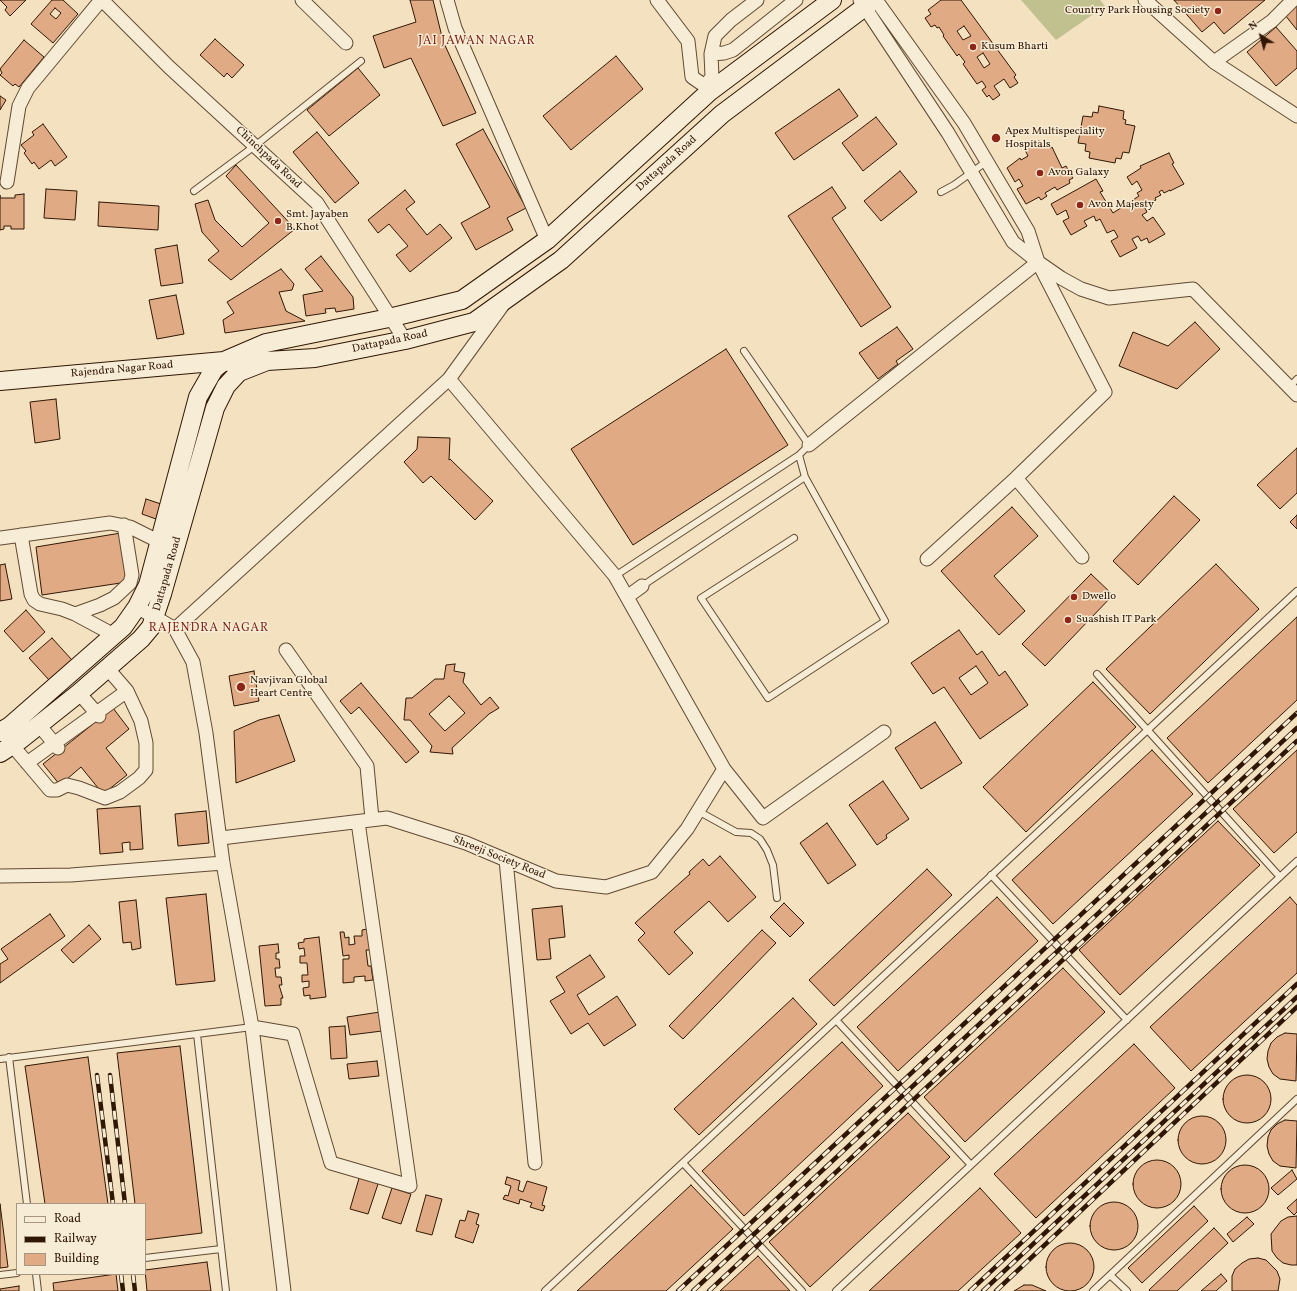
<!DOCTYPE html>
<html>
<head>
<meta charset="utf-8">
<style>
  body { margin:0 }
  #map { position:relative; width:1297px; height:1291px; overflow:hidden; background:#f3e1bf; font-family:Vollkorn,serif }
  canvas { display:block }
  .legend { position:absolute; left:16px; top:1203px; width:130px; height:72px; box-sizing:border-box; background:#f7ecd5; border:1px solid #a79782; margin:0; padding:5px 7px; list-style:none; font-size:12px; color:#301705 }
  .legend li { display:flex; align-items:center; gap:8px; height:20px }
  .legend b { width:20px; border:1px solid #a79782 }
  .north { position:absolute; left:1241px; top:16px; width:40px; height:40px; -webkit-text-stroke:3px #f7ecd5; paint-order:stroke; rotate:323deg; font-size:11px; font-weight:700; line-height:16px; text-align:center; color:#301705 }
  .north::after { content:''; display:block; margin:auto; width:14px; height:18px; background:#301705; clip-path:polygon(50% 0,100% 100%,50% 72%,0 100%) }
</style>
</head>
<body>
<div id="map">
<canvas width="1297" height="1291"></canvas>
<ul class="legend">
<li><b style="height:5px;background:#f7ecd5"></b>Road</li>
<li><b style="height:5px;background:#301705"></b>Railway</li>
<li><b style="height:11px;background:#e0ab84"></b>Building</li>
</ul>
<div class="north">N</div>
</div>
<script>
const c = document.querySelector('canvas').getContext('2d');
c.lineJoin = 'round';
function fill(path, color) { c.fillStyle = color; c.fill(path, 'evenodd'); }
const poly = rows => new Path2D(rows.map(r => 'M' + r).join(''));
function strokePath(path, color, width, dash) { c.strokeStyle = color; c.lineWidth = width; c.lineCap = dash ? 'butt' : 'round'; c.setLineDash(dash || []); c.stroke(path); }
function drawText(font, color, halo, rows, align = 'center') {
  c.font = font + ' Vollkorn,serif'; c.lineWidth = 3; c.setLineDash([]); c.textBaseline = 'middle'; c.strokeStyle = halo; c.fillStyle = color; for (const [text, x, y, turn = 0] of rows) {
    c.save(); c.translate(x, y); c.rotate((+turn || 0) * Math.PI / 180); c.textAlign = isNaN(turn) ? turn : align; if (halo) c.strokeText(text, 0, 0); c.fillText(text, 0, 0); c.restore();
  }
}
fill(poly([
  [1021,0,1100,0,1105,6,1056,40]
]), '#c0c18f');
const building = poly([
  [0,0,26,0,10,16,5,10,7,7,0,0],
  [52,0,63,0,78,14,53,43,31,24,52,0],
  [55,8,61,13,56,19,50,14,55,8],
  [410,0,433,0,443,41,476,113,443,126,411,58,384,68,373,36,416,22,410,0],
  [941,0,961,0,1016,75,1014,77,1018,83,1010,88,1004,79,994,86,1000,95,993,100,989,95,987,97,982,90,986,87,982,81,977,84,963,64,965,62,959,54,957,56,943,36,944,35,939,27,937,28,935,25,931,27,925,18,931,14,928,10,941,0],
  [964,26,971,36,963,40,957,31,964,26],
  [983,53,990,64,984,68,977,57,983,53],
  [1174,0,1265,0,1224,34,1214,22,1202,32,1174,0],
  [1297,5,1297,30,1285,15,1297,5],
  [1276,27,1297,51,1297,68,1276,86,1247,52,1276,27],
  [215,39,244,65,232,78,227,73,224,77,200,55,215,39],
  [24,40,44,57,19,87,15,84,13,86,0,75,2,73,0,69,24,40],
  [616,56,643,89,571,150,543,116,616,56],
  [358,68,380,95,329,136,307,110,358,68],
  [839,89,858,116,794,160,775,133,839,89],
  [0,96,6,100,0,110,0,96],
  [1099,106,1124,111,1123,119,1126,120,1125,124,1135,126,1129,153,1123,152,1121,159,1116,158,1115,163,1089,158,1090,152,1085,151,1086,144,1078,143,1083,116,1092,117,1093,112,1098,113,1099,106],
  [876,117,897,144,863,171,842,143,876,117],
  [43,124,67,157,55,166,51,160,39,169,34,162,32,164,24,153,26,151,21,145,34,135,32,132,43,124],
  [483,129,526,208,507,218,513,230,476,250,461,223,490,207,456,144,483,129],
  [317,132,359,183,335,203,293,152,317,132],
  [1039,141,1041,144,1046,141,1050,148,1052,147,1062,168,1066,166,1073,178,1069,180,1070,183,1057,190,1055,187,1045,193,1047,196,1041,200,1039,197,1026,204,1017,189,1023,186,1019,179,1015,182,1007,168,1020,158,1021,160,1028,156,1025,150,1039,141],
  [1169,153,1174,163,1172,164,1184,184,1170,191,1170,190,1164,193,1162,190,1159,192,1161,195,1155,198,1156,200,1144,206,1147,212,1142,215,1147,221,1153,217,1165,234,1149,243,1147,238,1141,241,1138,236,1132,239,1137,248,1120,257,1111,241,1118,237,1114,230,1107,233,1100,219,1096,221,1094,216,1084,221,1087,226,1071,235,1063,221,1069,218,1066,210,1057,215,1051,204,1096,179,1103,191,1100,192,1113,213,1139,196,1137,193,1142,190,1137,181,1132,185,1127,177,1141,168,1140,166,1169,153],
  [236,165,295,229,231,280,208,260,219,251,202,232,195,204,208,200,215,220,242,247,269,223,226,176,236,165],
  [900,171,917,192,881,221,864,201,900,171],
  [832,187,846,208,832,218,891,307,861,327,788,216,832,187],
  [46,189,77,191,75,220,44,218,46,189],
  [405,190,415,202,406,209,427,235,440,224,452,238,410,272,396,255,408,246,389,224,378,233,368,220,405,190],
  [24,194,24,229,11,229,11,226,4,226,4,229,0,230,0,195,0,198,15,198,15,195,24,194],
  [99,202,159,206,158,230,98,226,99,202],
  [177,245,183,283,161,286,155,249,177,245],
  [321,256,353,297,354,309,336,312,335,308,325,309,326,313,306,316,303,295,323,291,305,269,321,256],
  [281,269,294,284,292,290,279,292,286,311,305,321,225,333,223,320,234,313,227,302,281,269],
  [176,295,184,334,157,339,149,300,176,295],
  [1195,322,1220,349,1177,389,1119,366,1133,332,1168,346,1195,322],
  [897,327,913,349,896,361,898,364,878,379,859,353,897,327],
  [726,349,788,445,633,545,571,449,726,349],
  [56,399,60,439,35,443,30,402,56,399],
  [418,437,450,438,449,460,450,459,493,501,475,520,431,476,423,483,404,462,417,449,418,437],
  [1297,448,1297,493,1280,509,1257,485,1297,448],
  [1174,496,1200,520,1138,585,1113,561,1174,496],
  [146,499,161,504,156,519,142,514,146,499],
  [1012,507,1038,536,994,576,1025,611,999,635,941,571,1012,507],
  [1297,515,1297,529,1290,522,1297,515],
  [121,533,127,582,42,595,36,547,121,533],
  [5,564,12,599,0,601,0,565,5,564],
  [1216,564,1259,609,1150,714,1106,669,1216,564],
  [1091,574,1113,595,1045,666,1022,644,1091,574],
  [26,610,45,632,23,652,4,631,26,610],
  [1297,617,1297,700,1208,783,1167,738,1297,617],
  [959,630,977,655,982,651,999,676,1005,671,1028,705,980,739,944,687,933,694,911,663,959,630],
  [976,666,988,683,971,695,959,678,976,666],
  [52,638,72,660,49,680,29,658,52,638],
  [455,664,454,671,465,673,463,682,481,705,490,697,499,708,489,714,452,748,453,754,430,752,432,746,410,720,404,720,406,698,412,698,435,679,444,679,446,665,455,664],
  [449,696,465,713,445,731,429,714,449,696],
  [254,671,259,701,234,706,229,676,254,671],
  [1093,682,1136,727,1026,832,983,787,1093,682],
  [361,683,419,752,406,763,359,707,351,714,340,701,361,683],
  [113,708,129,729,106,748,127,775,103,794,81,767,60,785,43,764,113,708],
  [279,715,295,761,236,783,234,731,259,720,279,715],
  [935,722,962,763,921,789,895,748,935,722],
  [1152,750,1193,794,1053,924,1012,880,1152,750],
  [1297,750,1297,832,1274,853,1233,809,1297,750],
  [883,781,909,819,886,835,887,838,877,845,849,805,883,781],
  [140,806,143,849,130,850,130,842,122,843,123,852,100,854,97,809,140,806],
  [206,811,209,843,178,846,175,814,206,811],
  [1218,821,1260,865,1120,995,1079,950,1218,821],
  [827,823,856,865,828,884,800,843,827,823],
  [720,856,756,897,728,922,709,901,674,932,693,953,669,975,638,940,645,933,635,923,690,874,689,872,703,859,709,866,720,856],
  [927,869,952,895,834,1006,809,980,927,869],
  [206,894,215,981,176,985,166,898,206,894],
  [997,897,1038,941,898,1071,857,1027,997,897],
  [1290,897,1297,905,1297,973,1191,1071,1150,1027,1290,897],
  [136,900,141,948,132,950,131,942,123,943,119,902,136,900],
  [784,903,804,923,790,937,770,917,784,903],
  [562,906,565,937,549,939,551,959,537,960,532,909,562,906],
  [50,914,65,936,0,983,0,964,8,959,1,949,50,914],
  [89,925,101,939,73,963,61,950,89,925],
  [367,929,370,950,366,950,368,966,371,966,373,980,365,981,365,976,354,977,354,982,343,983,343,959,349,959,349,955,343,956,340,932,344,932,345,938,349,937,349,945,355,944,354,936,362,936,362,930,367,929],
  [762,930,776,943,683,1039,669,1026,762,930],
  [319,937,326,997,310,999,310,995,304,996,303,988,309,987,309,981,302,982,302,975,308,975,307,963,300,963,300,956,305,956,304,948,299,949,298,943,304,942,304,939,319,937],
  [278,944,279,953,276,953,276,959,279,959,280,968,275,968,276,977,281,977,282,985,279,985,283,998,281,998,281,1005,265,1006,259,946,278,944],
  [590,955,605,977,577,995,589,1015,617,996,636,1025,604,1046,588,1023,571,1034,550,1001,565,992,556,977,590,955],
  [1063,968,1105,1012,965,1142,924,1097,1063,968],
  [793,998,817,1024,699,1135,674,1109,793,998],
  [380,1012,382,1031,350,1035,347,1017,380,1012],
  [345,1026,347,1058,331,1059,329,1027,345,1026],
  [1285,1033,1297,1034,1296,1081,1280,1079,1273,1074,1269,1067,1267,1059,1268,1051,1271,1043,1277,1037,1285,1033],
  [842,1042,883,1086,744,1216,702,1171,842,1042],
  [1134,1044,1175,1088,1036,1218,994,1174,1134,1044],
  [180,1046,202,1233,145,1240,145,1204,135,1204,117,1053,180,1046],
  [88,1057,108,1204,45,1204,25,1066,88,1057],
  [377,1061,379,1076,349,1079,347,1064,377,1061],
  '1223 1099a24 24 0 1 1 48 0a24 24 0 1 1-48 0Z',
  [908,1113,950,1157,810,1287,769,1242,908,1113],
  '1178 1140a24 24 0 1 1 48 0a24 24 0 1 1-48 0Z',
  [1285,1120,1297,1121,1296,1168,1280,1166,1273,1161,1269,1154,1267,1146,1268,1137,1271,1130,1277,1124,1285,1120],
  '1133 1184a24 24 0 1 1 48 0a24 24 0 1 1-48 0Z',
  '1221 1189a24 24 0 1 1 48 0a24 24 0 1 1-48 0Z',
  [1292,1170,1297,1179,1278,1195,1271,1188,1292,1170],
  [360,1175,379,1181,368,1214,350,1209,360,1175],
  [507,1177,520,1181,518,1190,523,1192,527,1181,547,1187,542,1205,545,1206,543,1211,530,1207,532,1203,520,1199,519,1204,503,1199,505,1195,508,1196,511,1186,505,1184,507,1177],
  [691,1185,733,1229,666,1291,577,1291,691,1185],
  [392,1188,411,1194,401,1224,382,1218,392,1188],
  [980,1188,1021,1233,958,1291,869,1291,980,1188],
  [426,1195,442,1199,432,1235,416,1231,426,1195],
  [1297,1199,1297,1212,1294,1215,1287,1208,1297,1199],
  '1090 1226a24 24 0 1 1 48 0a24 24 0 1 1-48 0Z',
  [0,1204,8,1267,0,1268,0,1204],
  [1194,1206,1208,1221,1142,1283,1128,1268,1194,1206],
  [468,1211,479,1214,476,1224,479,1225,473,1243,455,1237,460,1220,465,1221,468,1211],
  [1297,1216,1297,1265,1291,1265,1283,1263,1277,1258,1272,1251,1271,1234,1281,1221,1288,1217,1297,1216],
  [1247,1217,1254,1224,1233,1242,1227,1234,1247,1217],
  [1214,1228,1228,1243,1177,1291,1150,1291,1149,1290,1214,1228],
  '1046 1267a24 24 0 1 1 48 0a24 24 0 1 1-48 0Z',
  [758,1256,790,1291,720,1291,758,1256],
  [1258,1258,1266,1260,1277,1271,1280,1279,1278,1291,1232,1291,1232,1276,1235,1269,1242,1263,1249,1259,1258,1258],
  [207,1262,211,1291,147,1291,145,1270,207,1262],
  [116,1274,118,1291,54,1291,53,1283,116,1274],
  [1221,1274,1227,1281,1216,1291,1201,1291,1221,1274],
  [1024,1285,1032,1285,1046,1291,1014,1291,1024,1285],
  [19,1286,19,1291,0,1291,0,1289,19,1286]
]);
fill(building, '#e0ab84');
strokePath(building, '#301705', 1);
const lane = poly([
  [194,191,256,145,361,61],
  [941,192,954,185,986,162],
  [1289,387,1297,379],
  [794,538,701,598,768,698,885,621,805,477],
  [615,576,799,455,809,445,744,351],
  [642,586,805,477,799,455],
  [1097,674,1280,877],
  [698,811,736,832,751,833,760,839,767,850,773,865,777,898],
  [991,875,1127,1020],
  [836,1020,971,1165],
  [197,1034,226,1291],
  [9,1057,27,1204],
  [0,1059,252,1027],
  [683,1163,802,1291],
  [145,1258,221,1249],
  [36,1274,38,1291],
  [0,1275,17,1273],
  [1110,1275,1127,1291],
  [545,1291,1297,591],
  [836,1291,1297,861],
  [1093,1291,1297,1099]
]);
const street = poly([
  [102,0,169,67,317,203,405,340],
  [302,0,346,43],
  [447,0,455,28,547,240],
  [657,0,688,41,692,77,705,86,709,92],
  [860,0,948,133,1013,242,1038,262,1061,278,1081,289,1109,298,1193,289,1297,395],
  [876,0,964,123,1028,231,1038,262,1105,392,1016,478,1082,557],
  [1145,0,1214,62,1272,21,1293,0],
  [711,54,724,53,733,50,796,0],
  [1214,62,1297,116],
  [705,86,712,77,711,54,715,36,731,20,757,0],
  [7,182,19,106,28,88,101,0],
  [449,379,615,576,724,769,763,818,884,732],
  [809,445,1038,262],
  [21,535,31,594,34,600,40,604,62,609,75,614,114,635],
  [0,538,110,523,130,527,166,545],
  [927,559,1016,478],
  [627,597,642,586],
  [137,607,175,629,193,662,206,733,223,863,252,1027,284,1291],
  [75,614,100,605,114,598,130,583,132,575,124,525],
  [175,629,449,379,502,306],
  [286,650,367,766,372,819],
  [79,693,99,716],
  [39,725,58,748],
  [12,745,50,790,57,790,67,785,79,788,105,798,120,792,139,778,146,770,146,743,141,721,127,691,108,669],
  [27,763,127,691],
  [221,838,387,818,466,843,556,881,606,887,652,872,687,829,724,769],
  [506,860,535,1163],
  [0,876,71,875,223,863],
  [252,1027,293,1034,331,1163,410,1186,358,822]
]);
const secondary = poly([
  [0,381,224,361,226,362],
  [0,732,10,726,123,627,137,607,148,585,198,397,214,369,224,361,266,343,389,318,462,300,547,240,709,92,832,0],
  [0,753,20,740,79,693,141,639,151,627,162,594,215,408,226,386,239,372,267,361,315,358,405,340,474,322,561,260,722,114,874,0]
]);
strokePath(lane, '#614a34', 8);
strokePath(street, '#614a34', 15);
strokePath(secondary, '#301705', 20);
strokePath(lane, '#f7ecd5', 6);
strokePath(street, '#f7ecd5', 13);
strokePath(secondary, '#f7ecd5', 18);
const rail = poly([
  [97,1075,113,1204],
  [110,1075,125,1204],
  [121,1274,123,1291],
  [133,1274,135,1291],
  [678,1291,1297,713],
  [693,1291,1297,728],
  [709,1291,1297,741],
  [970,1291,1297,984],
  [983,1291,1297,997],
  [996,1291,1297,1007]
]);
strokePath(rail, '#301705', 4.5);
strokePath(rail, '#f7ecd5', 3, [9]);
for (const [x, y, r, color] of [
  [1218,11,4,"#8f2418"],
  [973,47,4,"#8f2418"],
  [996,138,5,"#8f2418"],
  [1040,173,4,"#8f2418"],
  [1080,205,4,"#8f2418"],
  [278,221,4,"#8f2418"],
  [1074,597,4,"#8f2418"],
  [1068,620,4,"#8f2418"],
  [241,687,5,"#8f2418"]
]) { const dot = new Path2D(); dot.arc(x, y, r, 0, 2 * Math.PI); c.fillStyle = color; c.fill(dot); strokePath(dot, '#f7ecd5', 1.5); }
drawText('11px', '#301705', '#f7ecd5', [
  ["Country Park Housing Society",1210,11,"right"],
  ["Kusum Bharti",981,47],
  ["Apex Multispeciality",1005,132],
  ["Hospitals",1005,145],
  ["Avon Galaxy",1048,173],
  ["Avon Majesty",1088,205],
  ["Smt. Jayaben",286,215],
  ["B.Khot",286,228],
  ["Dwello",1082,597],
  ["Suashish IT Park",1076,620],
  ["Navjivan Global",250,681],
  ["Heart Centre",250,694]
], 'left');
drawText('11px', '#301705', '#f7ecd5', [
  ["Chinchpada Road",268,158,43],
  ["Dattapada Road",667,164,-42],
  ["Dattapada Road",390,342,-12],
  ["Rajendra Nagar Road",122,370,-5],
  ["Dattapada Road",168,574,-74],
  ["Shreeji Society Road",499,858,22]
]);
c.letterSpacing = '1px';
drawText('12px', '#7a1f14', '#f7ecd5', [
  ["JAI JAWAN NAGAR",477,42],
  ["RAJENDRA NAGAR",209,629]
]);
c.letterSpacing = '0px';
</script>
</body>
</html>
